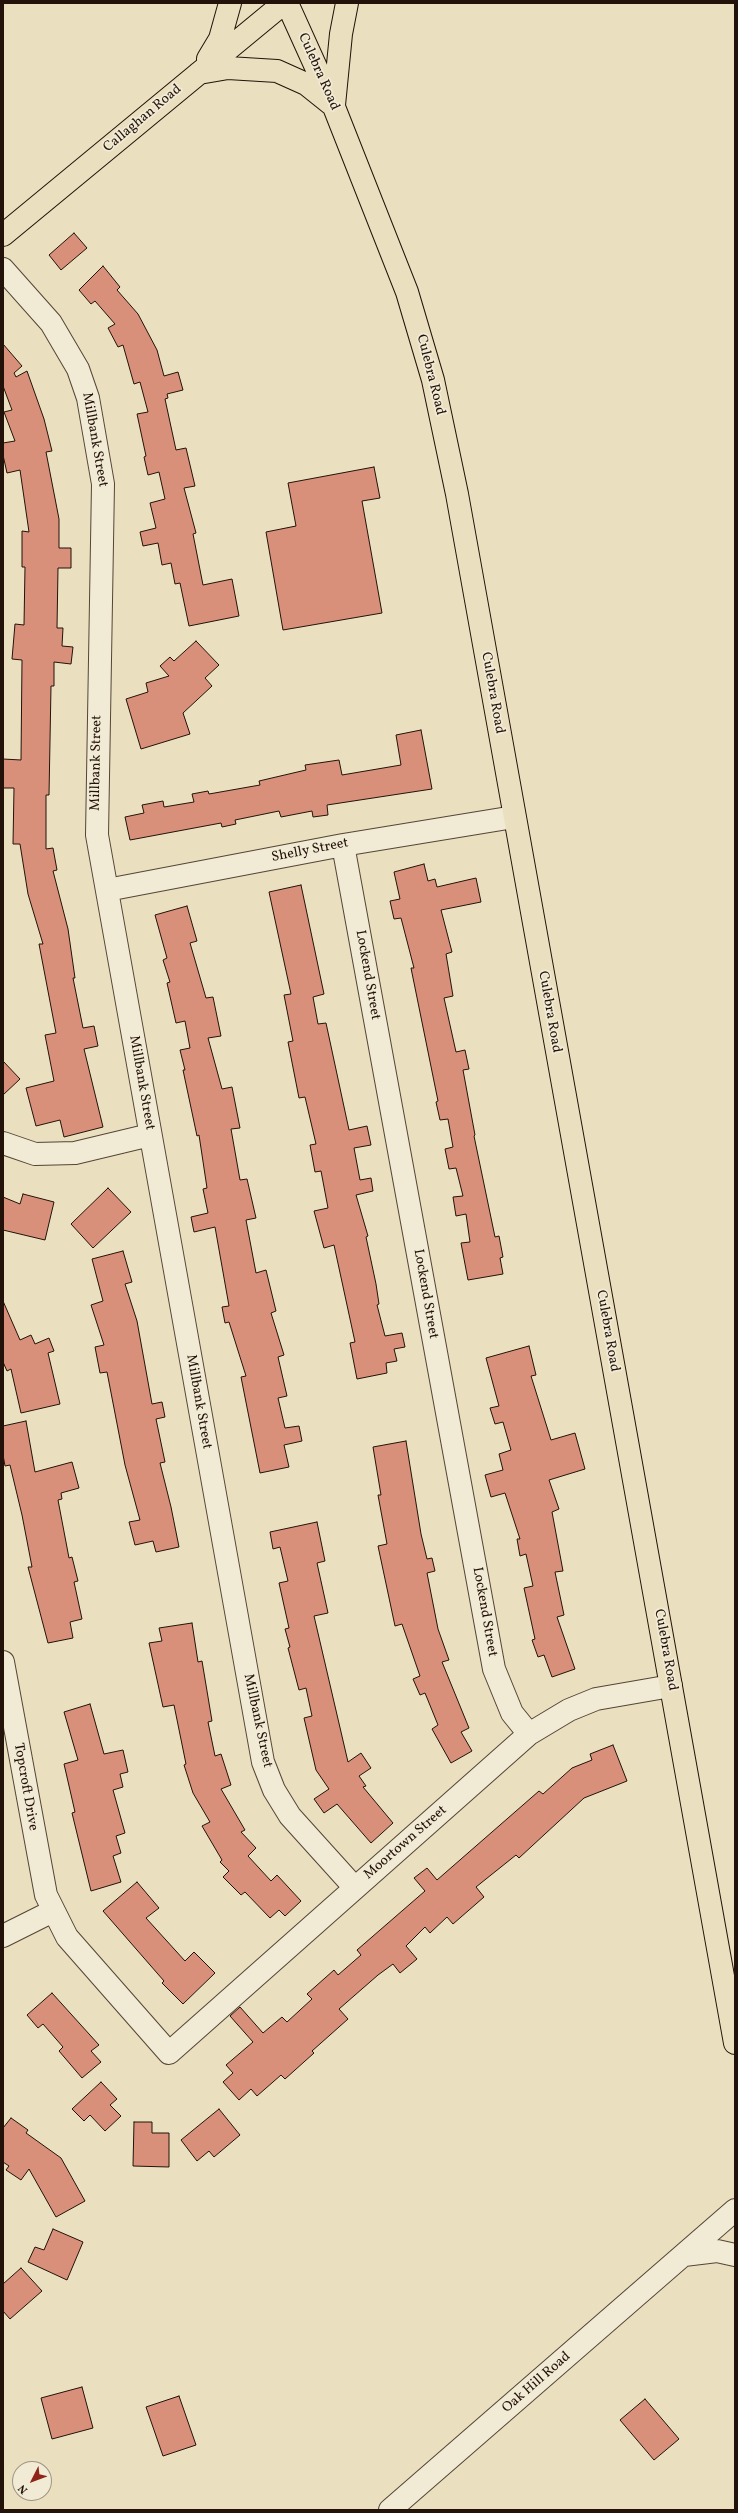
<!DOCTYPE html>
<html>
<head>
<meta charset="utf-8">
<style>
  body { margin:0 }
  #map { position:relative; width:738px; height:2513px; overflow:hidden; background:#eadfbf; font-family:Vollkorn,serif }
  canvas { display:block }
  .frame { position:absolute; inset:0; border:4px solid #231209; pointer-events:none }
  .north { position:absolute; left:12px; top:2461px; width:40px; height:40px; box-sizing:border-box; background:#f1ead5; border:1px solid #9f9483; border-radius:50%; rotate:228deg; font-size:11px; font-weight:700; line-height:16px; text-align:center; color:#231209 }
  .north::after { content:''; display:block; margin:auto; width:14px; height:18px; background:#8f2418; clip-path:polygon(50% 0,100% 100%,50% 72%,0 100%) }
</style>
</head>
<body>
<div id="map">
<canvas width="738" height="2513"></canvas>
<div class="frame"></div>
<div class="north">N</div>
</div>
<script>
const c = document.querySelector('canvas').getContext('2d');
c.lineJoin = 'round';
function fill(path, color) { c.fillStyle = color; c.fill(path, 'evenodd'); }
const poly = rows => new Path2D(rows.map(r => 'M' + r).join(''));
function strokePath(path, color, width, dash) { c.strokeStyle = color; c.lineWidth = width; c.lineCap = dash ? 'butt' : 'round'; c.setLineDash(dash || []); c.stroke(path); }
function drawText(font, color, halo, rows, align = 'center') {
  c.font = font + ' Vollkorn,serif'; c.lineWidth = 3.5; c.setLineDash([]); c.textBaseline = 'middle'; c.strokeStyle = halo; c.fillStyle = color; for (const [text, x, y, turn = 0] of rows) {
    c.save(); c.translate(x, y); c.rotate((+turn || 0) * Math.PI / 180); c.textAlign = isNaN(turn) ? turn : align; if (halo) c.strokeText(text, 0, 0); c.fillText(text, 0, 0); c.restore();
  }
}
const building = poly([
  [74,233,87,248,61,270,49,255,74,233],
  [103,266,120,287,117,290,138,314,157,350,164,376,178,372,183,390,167,394,168,398,165,399,176,450,186,448,195,486,184,488,196,533,193,534,203,585,232,579,239,616,189,626,180,583,175,584,171,563,162,565,158,543,143,546,140,532,156,528,150,503,165,499,159,472,148,475,144,457,146,456,137,414,148,412,140,382,134,384,123,345,118,347,108,328,115,324,95,301,91,304,79,290,103,266],
  [3,344,22,366,14,373,16,377,27,371,44,419,52,451,46,452,59,519,59,548,71,548,71,568,58,568,57,628,63,628,62,646,73,647,71,664,54,662,54,686,51,686,49,795,46,795,46,849,53,848,57,870,53,871,68,929,75,978,73,978,83,1028,94,1026,98,1046,84,1049,103,1127,64,1137,60,1120,36,1126,26,1088,54,1081,45,1035,56,1033,39,944,43,944,28,894,20,844,13,844,14,788,3,788,3,759,21,760,22,660,12,659,15,624,24,625,25,567,22,567,22,531,29,532,20,470,7,473,3,455,3,443,15,441,4,412,12,410,3,386,3,344],
  [374,467,380,498,362,501,382,613,283,630,266,532,296,526,288,483,374,467],
  [196,641,219,665,205,678,212,686,183,713,190,734,141,749,126,699,148,692,146,683,169,676,160,666,170,657,174,661,196,641],
  [421,730,432,789,327,805,328,815,313,817,312,811,281,817,279,811,235,820,236,824,222,827,221,823,130,840,125,817,144,813,142,805,163,801,164,807,194,802,192,794,208,791,209,794,260,785,259,781,306,770,305,765,339,760,342,775,401,765,396,735,421,730],
  [424,864,428,881,435,879,437,887,476,878,481,902,441,910,452,952,446,954,453,996,444,998,456,1052,465,1050,469,1069,463,1070,475,1135,474,1136,495,1237,499,1236,503,1257,500,1258,503,1274,468,1280,461,1243,470,1242,466,1214,456,1216,453,1197,463,1196,456,1168,449,1169,445,1149,453,1147,448,1119,440,1120,436,1102,438,1101,411,968,414,968,401,918,394,919,390,901,400,899,394,872,424,864],
  [301,885,324,994,313,997,318,1024,326,1023,349,1130,367,1126,371,1145,354,1148,360,1180,371,1178,373,1191,356,1195,368,1236,366,1237,376,1284,379,1304,377,1305,385,1336,402,1333,405,1347,394,1349,397,1361,386,1363,387,1373,357,1379,350,1343,355,1342,334,1245,324,1248,314,1211,328,1208,321,1171,315,1172,310,1145,316,1144,305,1097,299,1098,288,1042,293,1041,284,995,291,994,269,892,301,885],
  [187,906,197,941,190,943,206,998,213,997,221,1036,208,1038,222,1089,232,1087,240,1128,231,1129,240,1180,247,1179,256,1218,246,1220,256,1273,266,1270,276,1311,271,1313,284,1355,278,1357,287,1396,278,1398,285,1428,299,1426,302,1441,284,1445,289,1467,260,1473,241,1377,246,1376,229,1322,225,1323,222,1307,229,1306,215,1227,194,1232,191,1217,208,1213,203,1189,207,1188,199,1135,197,1136,183,1070,185,1070,180,1050,190,1048,185,1021,176,1023,167,983,170,982,163,960,167,958,155,915,187,906],
  [3,1061,20,1079,3,1095,3,1061],
  [108,1188,131,1212,93,1248,71,1224,108,1188],
  [23,1194,54,1202,45,1240,3,1230,3,1197,20,1204,23,1194],
  [123,1251,132,1282,125,1284,137,1321,152,1404,162,1402,165,1417,156,1419,165,1462,160,1463,171,1507,179,1547,156,1552,153,1541,135,1545,129,1522,140,1520,125,1465,107,1372,100,1373,95,1347,104,1345,91,1305,103,1301,92,1259,123,1251],
  [3,1301,20,1340,31,1335,35,1344,49,1338,54,1351,48,1353,60,1404,21,1413,11,1369,7,1371,3,1362,3,1301],
  [529,1346,536,1375,531,1376,551,1440,575,1433,585,1469,549,1480,559,1509,552,1512,563,1571,555,1572,564,1615,557,1617,575,1669,552,1677,544,1655,538,1657,532,1640,535,1639,524,1588,533,1586,526,1554,520,1556,517,1539,520,1539,505,1493,491,1497,485,1475,503,1470,499,1454,511,1450,503,1422,495,1424,490,1408,499,1406,486,1358,529,1346],
  [26,1421,35,1472,72,1462,79,1488,61,1493,62,1499,58,1500,69,1558,72,1557,78,1581,74,1582,82,1619,70,1622,73,1638,48,1643,28,1567,32,1567,22,1515,10,1465,5,1466,3,1455,3,1426,26,1421],
  [406,1441,421,1534,427,1559,432,1558,435,1571,427,1573,438,1629,449,1660,442,1662,469,1728,461,1732,472,1751,451,1763,432,1729,438,1725,425,1693,420,1695,413,1679,420,1676,402,1624,395,1626,378,1546,387,1544,378,1495,381,1495,373,1447,406,1441],
  [317,1522,325,1561,317,1563,328,1613,314,1616,348,1762,361,1753,371,1768,359,1776,366,1786,363,1787,393,1823,371,1843,337,1804,324,1813,314,1799,329,1789,316,1770,304,1718,312,1716,306,1688,299,1690,288,1648,290,1647,285,1629,289,1628,279,1583,288,1581,280,1547,273,1549,270,1532,317,1522],
  [192,1623,198,1662,202,1661,212,1721,208,1722,215,1756,221,1754,231,1785,221,1789,245,1830,241,1832,256,1848,248,1856,271,1881,277,1875,301,1901,285,1916,279,1910,270,1918,245,1892,241,1895,223,1877,229,1871,220,1862,222,1860,202,1826,210,1822,193,1793,184,1765,186,1764,174,1705,163,1707,149,1643,162,1641,159,1628,192,1623],
  [90,1704,104,1754,123,1750,128,1772,120,1774,123,1787,113,1790,125,1833,116,1836,121,1853,113,1856,121,1882,91,1891,72,1813,75,1812,64,1764,78,1760,64,1712,90,1704],
  [613,1745,627,1781,584,1798,519,1858,516,1855,476,1887,484,1897,453,1924,447,1917,430,1933,425,1927,406,1946,417,1959,400,1973,393,1964,378,1975,339,2009,348,2019,312,2051,314,2053,285,2079,281,2075,257,2096,251,2089,239,2100,223,2082,233,2073,226,2065,253,2042,230,2016,240,2007,263,2033,282,2017,287,2022,312,1999,307,1994,334,1970,338,1975,361,1955,357,1950,425,1891,414,1878,427,1868,437,1880,539,1791,543,1794,572,1768,592,1760,590,1754,613,1745],
  [137,1882,159,1908,146,1918,185,1961,194,1952,215,1973,183,2004,162,1983,164,1981,103,1911,137,1882],
  [52,1993,99,2045,91,2051,101,2062,82,2078,59,2051,63,2047,43,2024,38,2028,27,2015,52,1993],
  [101,2082,117,2099,110,2105,121,2116,105,2131,90,2115,84,2121,72,2109,101,2082],
  [219,2109,240,2135,214,2157,209,2151,197,2161,181,2140,219,2109],
  [11,2118,28,2130,26,2133,61,2158,85,2201,56,2217,29,2169,21,2180,6,2170,9,2166,3,2162,3,2128,11,2118],
  [134,2122,152,2122,152,2133,169,2133,169,2167,133,2166,134,2122],
  [53,2229,83,2242,67,2280,28,2262,35,2247,44,2250,53,2229],
  [21,2268,42,2291,10,2319,3,2311,3,2284,21,2268],
  [82,2387,93,2428,52,2439,41,2398,82,2387],
  [179,2396,196,2445,163,2456,146,2407,179,2396],
  [645,2399,679,2439,654,2460,620,2420,645,2399]
]);
fill(building, '#d9907b');
strokePath(building, '#231209', 1);
const minor = poly([
  [3,269,51,323,78,369,88,398,103,484,97,835,263,1762,274,1790,290,1816,355,1888],
  [343,845,494,1669,512,1713,529,1734],
  [107,890,343,845,514,817],
  [3,1143,35,1154,75,1153,150,1135],
  [3,1662,46,1895,67,1937,169,2053,529,1734,569,1710,596,1699,671,1686],
  [3,1936,53,1911],
  [684,2255,717,2251,735,2255],
  [390,2510,735,2210]
]);
const major = poly([
  [287,3,334,107,407,292,433,380,457,494,735,2043],
  [208,59,220,39,230,3],
  [199,73,228,68,277,71,306,84,331,104],
  [334,105,341,34,347,3],
  [3,235,284,3]
]);
strokePath(minor, '#554536', 24);
strokePath(major, '#231209', 24);
strokePath(minor, '#f1ead5', 22);
strokePath(major, '#eadfbf', 22);
drawText('14px', '#231209', '#f1ead5', [
  ["Culebra Road",318,72,66],
  ["Callaghan Road",143,119,-40],
  ["Culebra Road",430,375,76],
  ["Millbank Street",94,440,80],
  ["Culebra Road",492,693,80],
  ["Millbank Street",97,763,-89],
  ["Shelly Street",310,851,-11],
  ["Lockend Street",367,975,80],
  ["Culebra Road",549,1012,80],
  ["Millbank Street",141,1083,80],
  ["Lockend Street",425,1294,80],
  ["Culebra Road",607,1331,80],
  ["Millbank Street",198,1402,80],
  ["Lockend Street",484,1612,80],
  ["Culebra Road",665,1650,80],
  ["Millbank Street",257,1721,78],
  ["Topcroft Drive",25,1787,80],
  ["Moortown Street",406,1843,-41],
  ["Oak Hill Road",537,2383,-41]
]);
</script>
</body>
</html>
